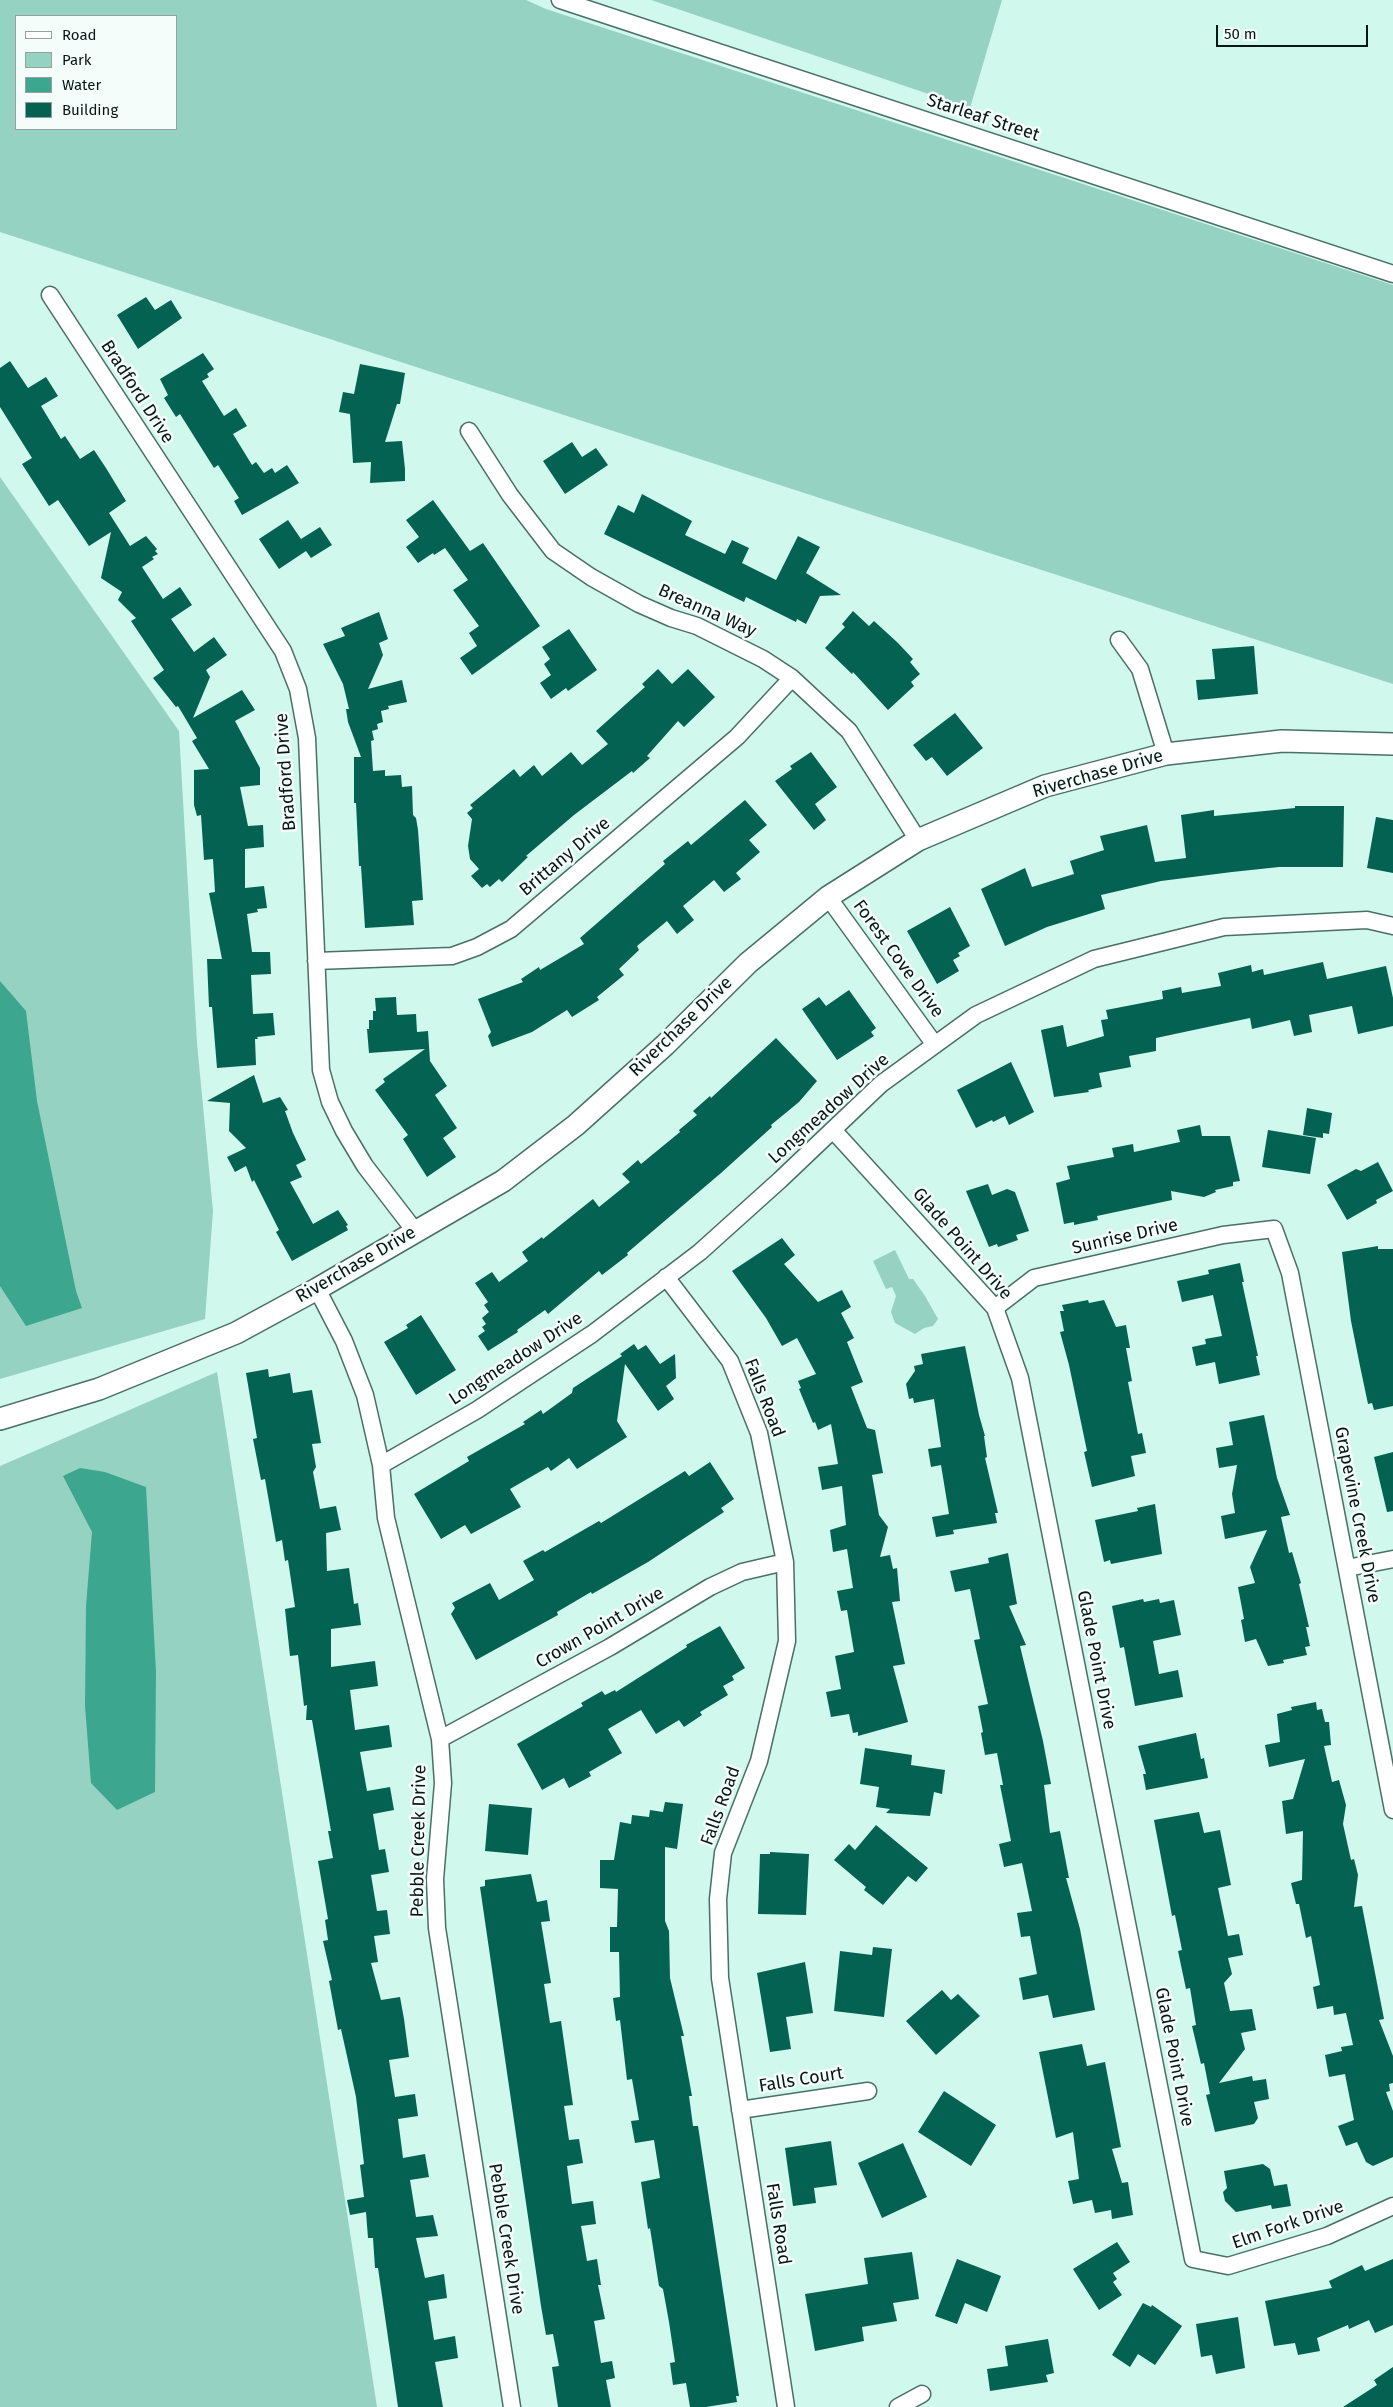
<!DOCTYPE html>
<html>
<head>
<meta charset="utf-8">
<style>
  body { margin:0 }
  #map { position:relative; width:1393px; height:2407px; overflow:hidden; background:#d0f8ed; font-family:"Fira Sans",sans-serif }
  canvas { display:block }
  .legend { position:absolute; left:15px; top:15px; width:162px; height:115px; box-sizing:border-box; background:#f5fdfb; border:1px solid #96a19f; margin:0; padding:6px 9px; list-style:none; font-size:15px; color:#081714 }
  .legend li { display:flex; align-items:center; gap:10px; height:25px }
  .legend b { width:25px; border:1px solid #96a19f }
  .scale { position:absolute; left:1216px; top:25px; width:152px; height:22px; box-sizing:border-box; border:2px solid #081714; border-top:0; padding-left:6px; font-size:15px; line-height:18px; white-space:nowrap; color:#081714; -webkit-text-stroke:4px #f5fdfb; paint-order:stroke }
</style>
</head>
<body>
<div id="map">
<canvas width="1393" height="2407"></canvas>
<ul class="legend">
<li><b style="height:6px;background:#fff"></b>Road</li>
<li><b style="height:14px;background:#96d2c2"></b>Park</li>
<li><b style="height:14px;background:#3ca68f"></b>Water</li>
<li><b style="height:14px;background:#046252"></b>Building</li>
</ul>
<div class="scale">50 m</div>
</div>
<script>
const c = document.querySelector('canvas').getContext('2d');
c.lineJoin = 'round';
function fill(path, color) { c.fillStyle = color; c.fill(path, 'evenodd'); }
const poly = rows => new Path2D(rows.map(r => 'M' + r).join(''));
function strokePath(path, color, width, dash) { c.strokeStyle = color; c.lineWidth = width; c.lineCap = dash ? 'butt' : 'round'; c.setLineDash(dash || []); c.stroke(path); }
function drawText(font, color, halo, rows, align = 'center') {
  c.font = font + ' "Fira Sans",sans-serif'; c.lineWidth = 5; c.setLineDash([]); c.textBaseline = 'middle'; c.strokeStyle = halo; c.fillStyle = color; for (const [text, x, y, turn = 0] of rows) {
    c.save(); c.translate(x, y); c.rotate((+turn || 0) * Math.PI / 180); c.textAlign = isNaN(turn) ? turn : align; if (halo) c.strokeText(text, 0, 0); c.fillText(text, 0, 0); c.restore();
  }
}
fill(poly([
  [0,0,526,0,546,9,1393,285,1393,684,0,232],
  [16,16,176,16,176,129,16,129],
  [651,0,1002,0,970,108],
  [0,477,179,731,197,1043,213,1211,205,1319,0,1379],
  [895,1250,909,1279,913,1279,925,1296,938,1319,933,1326,924,1328,915,1334,895,1323,891,1312,896,1296,892,1287,886,1289,873,1261],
  [217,1372,377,2407,0,2407,0,1466]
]), '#96d2c2');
fill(poly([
  [0,981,26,1011,37,1101,76,1291,82,1308,26,1326,0,1286],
  [80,1468,105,1472,146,1487,156,1672,155,1792,117,1810,91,1783,85,1706,86,1606,92,1532,63,1476]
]), '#3ca68f');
fill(poly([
  [146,297,155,310,171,300,182,318,138,349,117,315],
  [203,353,214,369,207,374,209,377,202,381,224,416,236,408,247,426,233,434,252,465,256,462,264,473,272,468,275,473,287,465,299,483,242,515,234,501,239,498,218,465,214,468,180,414,176,417,164,398,168,395,160,379],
  [10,361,28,388,46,377,58,396,41,406,61,439,65,436,80,459,94,450,106,468,126,501,109,513,130,546,146,536,157,549,155,551,158,554,152,557,154,559,142,567,163,599,180,587,192,605,171,619,194,652,214,637,227,655,206,670,210,677,193,718,242,690,255,710,235,721,260,768,260,785,240,787,248,826,263,825,264,847,245,849,245,888,264,886,267,908,257,909,258,912,247,914,252,952,270,952,271,974,251,975,253,1014,273,1013,275,1035,257,1037,258,1039,255,1039,256,1065,217,1068,212,1007,209,1007,207,959,222,959,209,893,215,892,213,859,204,860,201,815,197,816,194,805,194,770,209,769,192,741,197,738,178,706,176,707,153,678,164,670,131,621,136,618,118,600,122,592,101,578,111,532,89,546,58,500,49,506,22,464,32,458,0,407,0,368],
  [360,364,405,373,400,404,397,404,385,442,402,441,405,469,405,481,370,483,371,462,353,463,350,414,339,412,343,392,354,394],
  [572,442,582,457,596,448,608,465,565,494,543,461],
  [642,494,692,521,685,535,725,554,732,540,749,548,742,563,776,580,798,536,820,547,806,573,841,595,820,596,806,624,797,619,796,622,746,597,744,602,604,534,618,505,634,513],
  [433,500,470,551,483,543,540,626,472,675,460,658,477,646,469,633,479,626,453,590,468,580,445,548,434,555,433,553,418,563,406,547,419,537,406,520],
  [288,520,301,539,320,527,332,545,311,558,306,551,279,569,259,539],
  [853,611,869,626,874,621,898,643,913,659,910,662,920,674,911,682,914,686,888,710,853,672,852,674,825,648,845,627,842,624],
  [379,612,388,639,379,643,383,655,368,689,402,680,407,702,388,706,389,709,381,711,383,722,377,724,378,729,372,731,374,740,371,741,373,771,385,770,385,776,401,775,402,787,412,786,413,815,416,818,418,830,423,900,412,901,414,925,365,928,361,866,359,866,356,803,354,803,354,757,361,757,348,722,346,709,349,709,343,684,323,644,345,636,341,628],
  [569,629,597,670,568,691,566,688,551,699,540,683,551,675,544,664,550,659,542,647],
  [1254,646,1258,694,1198,700,1196,680,1215,679,1212,649],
  [658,669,672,684,688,669,715,697,684,727,678,721,647,756,650,758,633,773,632,771,574,815,526,856,528,857,502,882,499,879,490,887,487,884,482,888,471,876,479,869,470,859,468,846,472,819,467,813,473,808,470,805,514,769,520,777,534,765,542,776,571,752,582,765,608,744,596,731,645,687,642,684],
  [955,713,983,748,947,776,932,757,926,761,913,745],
  [811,752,837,787,815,804,826,820,814,830,775,781,792,769,790,766],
  [745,800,767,825,749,840,760,852,736,873,741,879,724,892,714,880,683,906,694,920,677,934,667,921,637,946,639,950,619,969,624,975,597,997,599,1000,572,1017,567,1010,532,1032,492,1047,488,1036,491,1032,478,999,523,982,521,979,539,967,540,970,584,944,580,938,665,864,663,861,688,841,691,845],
  [1295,806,1344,806,1343,867,1279,867,1232,872,1161,881,1101,895,1105,909,1047,927,1005,946,981,889,1025,868,1032,887,1074,874,1070,861,1104,850,1100,836,1147,825,1155,862,1186,858,1181,815,1214,810,1214,816,1295,808],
  [1376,817,1393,820,1393,873,1367,868],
  [950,907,970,946,958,953,960,956,953,960,959,971,937,984,907,931],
  [1323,962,1327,979,1386,966,1393,998,1393,1026,1358,1034,1352,1006,1309,1015,1312,1032,1294,1036,1290,1020,1252,1029,1250,1018,1156,1038,1156,1051,1129,1056,1131,1067,1099,1073,1102,1087,1088,1090,1089,1092,1054,1097,1041,1030,1063,1025,1067,1047,1104,1036,1101,1020,1108,1019,1106,1010,1163,999,1162,991,1181,987,1182,993,1221,986,1218,973,1251,965,1252,972,1263,969,1264,975],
  [849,990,876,1028,871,1032,874,1036,837,1060,802,1009,819,997,826,1006],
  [396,997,397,1015,416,1014,417,1032,428,1031,430,1061,447,1086,435,1095,457,1128,443,1138,456,1157,427,1177,403,1139,408,1135,375,1090,385,1082,383,1079,425,1049,369,1053,367,1029,369,1029,369,1020,373,1020,373,1011,376,1011,375,998],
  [776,1038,817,1081,799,1102,771,1125,772,1127,721,1173,627,1253,628,1255,602,1275,599,1271,548,1314,545,1310,517,1330,518,1332,488,1351,478,1336,485,1331,482,1327,486,1324,482,1318,489,1312,484,1305,488,1302,475,1283,492,1272,499,1282,528,1261,522,1252,542,1237,543,1239,593,1199,599,1207,630,1182,622,1174,638,1160,641,1164,680,1132,679,1130,697,1115,693,1111,710,1096,711,1098],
  [1011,1062,1034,1112,1009,1125,1005,1116,993,1122,992,1120,976,1128,957,1090],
  [254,1075,263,1103,280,1097,288,1110,285,1111,293,1133,306,1160,296,1165,302,1177,290,1182,313,1224,338,1210,348,1225,346,1226,348,1230,292,1261,276,1232,279,1230,254,1180,252,1182,246,1166,235,1172,227,1157,246,1148,229,1131,230,1103,207,1101],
  [1307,1108,1332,1113,1329,1134,1323,1133,1323,1138,1303,1135],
  [1200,1125,1202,1136,1230,1136,1240,1181,1233,1182,1233,1186,1215,1190,1216,1192,1204,1197,1171,1191,1172,1200,1097,1216,1098,1220,1074,1225,1074,1222,1064,1224,1056,1183,1070,1179,1067,1166,1114,1157,1112,1148,1133,1144,1134,1152,1180,1142,1177,1130],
  [1268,1130,1316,1138,1310,1174,1262,1167],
  [1378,1162,1393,1191,1376,1200,1377,1203,1347,1220,1327,1185,1356,1169,1361,1171],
  [988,1184,992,1195,1007,1189,1015,1192,1029,1231,1016,1235,1018,1240,998,1247,997,1244,989,1247,966,1191],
  [782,1238,795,1255,784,1264,818,1302,842,1290,851,1307,841,1313,854,1338,847,1342,863,1382,851,1387,867,1428,875,1430,883,1473,872,1475,879,1515,888,1527,880,1557,890,1555,893,1569,897,1568,900,1601,892,1602,905,1664,893,1666,908,1722,858,1736,858,1732,853,1733,849,1714,831,1717,826,1692,841,1689,835,1656,854,1652,847,1610,841,1611,837,1591,853,1588,847,1549,833,1552,830,1530,846,1525,842,1486,822,1490,818,1467,838,1464,831,1424,818,1430,815,1422,813,1423,799,1389,801,1388,798,1381,816,1374,797,1338,782,1346,766,1318,732,1271],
  [1378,1246,1378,1249,1393,1249,1393,1406,1374,1410,1372,1403,1368,1404,1360,1366,1351,1321,1342,1252],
  [1240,1263,1244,1282,1242,1282,1258,1356,1256,1356,1260,1375,1219,1384,1215,1362,1196,1366,1192,1347,1206,1344,1205,1339,1222,1336,1213,1295,1182,1302,1177,1281,1209,1274,1208,1270],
  [1088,1300,1089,1303,1104,1300,1116,1327,1126,1325,1130,1348,1126,1348,1132,1381,1128,1382,1138,1434,1142,1433,1146,1453,1131,1456,1135,1476,1092,1487,1084,1452,1087,1451,1069,1365,1060,1332,1064,1331,1060,1311,1064,1311,1062,1305],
  [421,1315,456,1370,416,1395,384,1342,408,1328,406,1325],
  [634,1344,638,1350,646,1345,660,1364,675,1354,676,1378,666,1386,674,1399,658,1411,625,1364,617,1421,627,1437,577,1469,569,1458,551,1471,548,1467,510,1489,521,1507,471,1534,465,1525,441,1539,414,1494,469,1461,467,1457,525,1424,523,1422,541,1410,543,1414,572,1393,573,1388,622,1356,620,1354],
  [965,1346,979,1415,985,1436,984,1436,987,1457,985,1458,998,1513,995,1513,997,1523,953,1530,954,1534,936,1537,932,1517,949,1514,941,1465,931,1467,928,1449,941,1447,934,1399,914,1403,913,1398,909,1399,906,1384,915,1371,914,1366,923,1364,921,1354],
  [268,1369,269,1377,290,1373,293,1393,312,1390,321,1443,312,1444,316,1467,313,1472,320,1509,336,1506,341,1530,326,1533,327,1571,349,1568,354,1604,358,1603,361,1625,331,1629,331,1667,375,1661,378,1686,350,1690,355,1730,389,1725,392,1747,360,1752,367,1791,390,1787,394,1810,373,1814,379,1850,385,1849,389,1872,371,1875,377,1911,387,1910,390,1934,374,1936,378,1962,371,1963,381,2000,400,1997,404,2019,409,2057,389,2060,395,2097,415,2094,418,2116,398,2119,403,2158,425,2154,429,2177,410,2180,416,2217,433,2215,438,2236,416,2238,425,2278,444,2274,447,2298,428,2301,434,2340,455,2336,458,2358,435,2362,443,2407,398,2407,378,2268,375,2268,373,2238,368,2238,366,2212,350,2215,347,2200,364,2197,360,2165,364,2164,356,2097,341,2029,338,2030,329,1981,332,1980,323,1941,328,1940,325,1920,328,1919,318,1861,333,1858,328,1831,331,1831,312,1720,306,1720,307,1705,304,1706,298,1655,290,1656,285,1609,295,1607,288,1560,285,1561,282,1540,276,1542,265,1479,261,1480,253,1439,257,1438,246,1373],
  [1264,1415,1277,1478,1290,1515,1281,1517,1289,1553,1292,1552,1301,1583,1299,1584,1309,1627,1306,1627,1310,1646,1305,1647,1307,1655,1283,1660,1284,1663,1268,1666,1256,1639,1245,1642,1241,1620,1244,1619,1238,1587,1255,1583,1250,1567,1267,1530,1225,1539,1221,1516,1235,1513,1232,1494,1237,1465,1219,1468,1216,1448,1233,1445,1229,1422],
  [1393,1452,1393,1511,1387,1512,1374,1457],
  [710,1462,734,1499,721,1508,724,1512,648,1562,592,1594,591,1592,557,1612,558,1615,476,1660,451,1614,455,1608,452,1603,490,1583,499,1600,534,1580,523,1561,543,1550,545,1552,599,1521,601,1523,685,1471,689,1476],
  [1155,1504,1162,1554,1111,1564,1110,1560,1104,1562,1095,1520,1138,1511,1137,1508],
  [1008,1553,1017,1604,1009,1606,1026,1645,1020,1646,1043,1741,1051,1784,1044,1785,1050,1833,1060,1831,1069,1878,1066,1878,1080,1929,1095,2010,1053,2018,1048,1995,1023,2000,1019,1978,1037,1974,1030,1936,1021,1937,1017,1913,1032,1911,1022,1863,1004,1867,999,1844,1011,1841,1000,1785,1003,1785,997,1753,985,1755,981,1733,983,1732,978,1706,988,1704,974,1640,980,1639,970,1589,955,1592,950,1571,989,1563,988,1558],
  [1143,1599,1144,1602,1159,1599,1160,1603,1174,1600,1181,1635,1153,1641,1159,1674,1178,1670,1183,1697,1135,1706,1124,1647,1120,1648,1112,1606],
  [720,1626,745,1668,732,1676,734,1680,723,1686,728,1695,700,1712,702,1715,684,1727,679,1720,656,1734,641,1710,608,1729,622,1753,589,1772,591,1776,569,1788,564,1778,542,1790,517,1744,583,1706,581,1703,602,1691,605,1695,615,1690,616,1692,687,1647,686,1645],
  [1316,1702,1317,1710,1322,1709,1325,1722,1329,1722,1331,1745,1324,1746,1332,1782,1339,1780,1346,1805,1343,1824,1351,1860,1354,1859,1358,1875,1354,1907,1362,1906,1384,2019,1379,2020,1393,2056,1393,2083,1389,2084,1390,2091,1386,2092,1393,2111,1393,2157,1373,2166,1366,2162,1357,2142,1346,2146,1338,2126,1354,2120,1345,2074,1329,2077,1325,2055,1342,2051,1341,2047,1353,2045,1346,2013,1334,2015,1333,2006,1317,2009,1313,1987,1320,1985,1311,1936,1306,1938,1299,1904,1296,1904,1291,1883,1302,1880,1303,1831,1286,1834,1282,1801,1293,1799,1305,1759,1269,1767,1265,1745,1280,1742,1277,1714,1292,1710,1291,1707],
  [1196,1733,1201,1759,1204,1758,1208,1778,1146,1790,1143,1774,1146,1774,1138,1746],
  [865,1748,912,1755,911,1765,945,1770,942,1794,934,1792,930,1816,886,1813,890,1809,876,1807,879,1787,860,1784],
  [665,1802,683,1804,677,1849,665,1847,665,1921,669,1931,670,1978,684,2036,681,2036,692,2096,689,2096,693,2126,698,2126,739,2396,736,2396,737,2402,706,2407,690,2407,686,2383,673,2385,670,2363,675,2362,669,2322,663,2289,659,2286,650,2228,648,2229,641,2182,660,2178,654,2140,635,2143,631,2121,639,2120,632,2079,627,2080,620,2020,616,2021,613,1998,620,1997,619,1952,610,1952,610,1927,617,1927,618,1889,600,1888,600,1860,614,1860,620,1822,631,1824,632,1815,649,1817,650,1810,663,1812],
  [489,1804,532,1808,528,1855,485,1851],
  [1199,1812,1204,1833,1220,1830,1231,1885,1218,1888,1228,1936,1239,1934,1243,1955,1228,1958,1232,1974,1224,1983,1230,2011,1252,2009,1256,2030,1241,2033,1245,2049,1219,2083,1252,2076,1253,2081,1266,2079,1269,2099,1254,2102,1258,2118,1254,2124,1215,2132,1206,2095,1210,2094,1204,2063,1201,2064,1192,2026,1196,2025,1190,1988,1186,1989,1178,1951,1182,1950,1175,1915,1172,1916,1154,1820],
  [876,1825,928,1868,916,1882,908,1876,883,1905,864,1890,866,1887,834,1860,849,1844,855,1850],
  [770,1852,809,1854,806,1915,758,1914,760,1854,770,1854],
  [531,1874,537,1902,547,1900,550,1921,541,1922,551,1983,544,1984,550,2023,561,2021,573,2105,564,2106,569,2140,579,2139,583,2163,567,2166,572,2204,593,2201,596,2224,581,2226,587,2261,597,2259,601,2285,598,2285,605,2319,594,2321,601,2363,612,2361,615,2378,606,2380,611,2407,558,2407,552,2367,559,2366,553,2334,546,2335,541,2306,480,1887,485,1886,485,1880],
  [873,1947,892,1949,884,2017,834,2011,840,1951,872,1955],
  [805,1962,813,2013,786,2017,791,2049,770,2052,757,1973],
  [942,1990,951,2000,958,1994,980,2016,936,2055,906,2021],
  [1082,2044,1087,2066,1105,2062,1121,2147,1112,2149,1122,2183,1128,2182,1133,2215,1112,2219,1111,2210,1095,2213,1092,2200,1073,2204,1068,2181,1079,2179,1073,2132,1056,2138,1039,2052],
  [944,2091,996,2125,971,2166,918,2132],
  [831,2141,837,2185,814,2188,816,2203,793,2206,785,2148],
  [903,2143,927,2197,882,2218,858,2163],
  [1263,2164,1270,2169,1274,2186,1287,2184,1291,2206,1272,2209,1271,2205,1236,2212,1225,2201,1223,2192,1227,2188,1224,2171],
  [1117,2242,1130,2262,1113,2273,1117,2279,1113,2282,1122,2295,1099,2310,1073,2269],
  [912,2252,919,2299,893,2303,897,2321,862,2327,864,2341,815,2351,805,2294,868,2284,864,2258],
  [957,2259,1001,2276,987,2312,965,2303,957,2324,935,2316],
  [1393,2259,1393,2325,1375,2333,1369,2320,1349,2329,1348,2325,1317,2338,1320,2351,1298,2355,1295,2343,1274,2346,1265,2301,1332,2288,1329,2281,1362,2265,1365,2271],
  [1143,2303,1151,2307,1152,2305,1182,2326,1155,2365,1138,2354,1130,2367,1112,2355],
  [1238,2317,1245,2368,1216,2374,1212,2355,1201,2357,1196,2324],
  [1048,2339,1054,2373,1046,2375,1048,2382,990,2391,987,2369,1008,2366,1005,2346],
  [1393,2367,1393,2407,1343,2407,1377,2385,1374,2380]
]), '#046252');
const minor = poly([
  [560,0,1393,274],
  [50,295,283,651,298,689,307,738,321,1070,330,1102,344,1131,365,1166,415,1231],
  [469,431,510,495,553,551,591,577,639,604,671,618,697,626,763,659,792,678,849,731,918,840],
  [1119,640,1140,669,1166,754],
  [828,897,935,1045],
  [316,961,452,956,477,947,511,929,737,737,792,678],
  [833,1130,995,1308,1020,1378,1193,2259,1228,2266,1327,2236,1393,2206],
  [666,1277,730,1361,759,1433,785,1562,787,1641,759,1761,723,1853,718,1899,720,1978,786,2407],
  [317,1289,344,1341,365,1395,381,1465,386,1518,440,1739,443,1783,435,1879,437,1928,512,2407],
  [995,1308,1034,1278,1223,1235,1274,1229,1290,1273,1393,1810],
  [381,1465,477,1410,592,1334,700,1252,780,1180,881,1084,976,1015,1094,959,1224,927,1367,920,1393,926],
  [1347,1568,1393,1559],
  [440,1739,610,1647,710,1587,742,1572,785,1562],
  [740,2110,868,2091],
  [898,2407,922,2394]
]);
const tertiary = poly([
  [0,1419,99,1389,236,1333,317,1289,503,1181,576,1125,665,1045,748,963,828,897,918,840,1045,786,1166,754,1282,741,1393,744]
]);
strokePath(minor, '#4a6f65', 19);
strokePath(tertiary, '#4a6f65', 24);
strokePath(minor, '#fff', 16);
strokePath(tertiary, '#fff', 21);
drawText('18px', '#081714', '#f5fdfb', [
  ["Starleaf Street",983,118,18],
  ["Bradford Drive",137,392,57],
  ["Breanna Way",707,611,24],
  ["Bradford Drive",286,772,-94],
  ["Riverchase Drive",1098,774,-16],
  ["Brittany Drive",565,857,-40],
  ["Forest Cove Drive",898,959,54],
  ["Riverchase Drive",681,1027,-44],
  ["Longmeadow Drive",829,1109,-42],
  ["Sunrise Drive",1125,1237,-13],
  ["Glade Point Drive",962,1244,49],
  ["Riverchase Drive",356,1265,-30],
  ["Longmeadow Drive",516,1359,-33],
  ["Falls Road",764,1398,69],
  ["Grapevine Creek Drive",1357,1515,79],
  ["Crown Point Drive",600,1628,-30],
  ["Glade Point Drive",1096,1660,79],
  ["Falls Road",721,1806,-70],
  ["Pebble Creek Drive",419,1841,-89],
  ["Glade Point Drive",1174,2057,79],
  ["Falls Court",801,2080,-9],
  ["Falls Road",778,2224,81],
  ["Elm Fork Drive",1288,2225,-19],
  ["Pebble Creek Drive",506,2239,81]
]);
</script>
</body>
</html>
